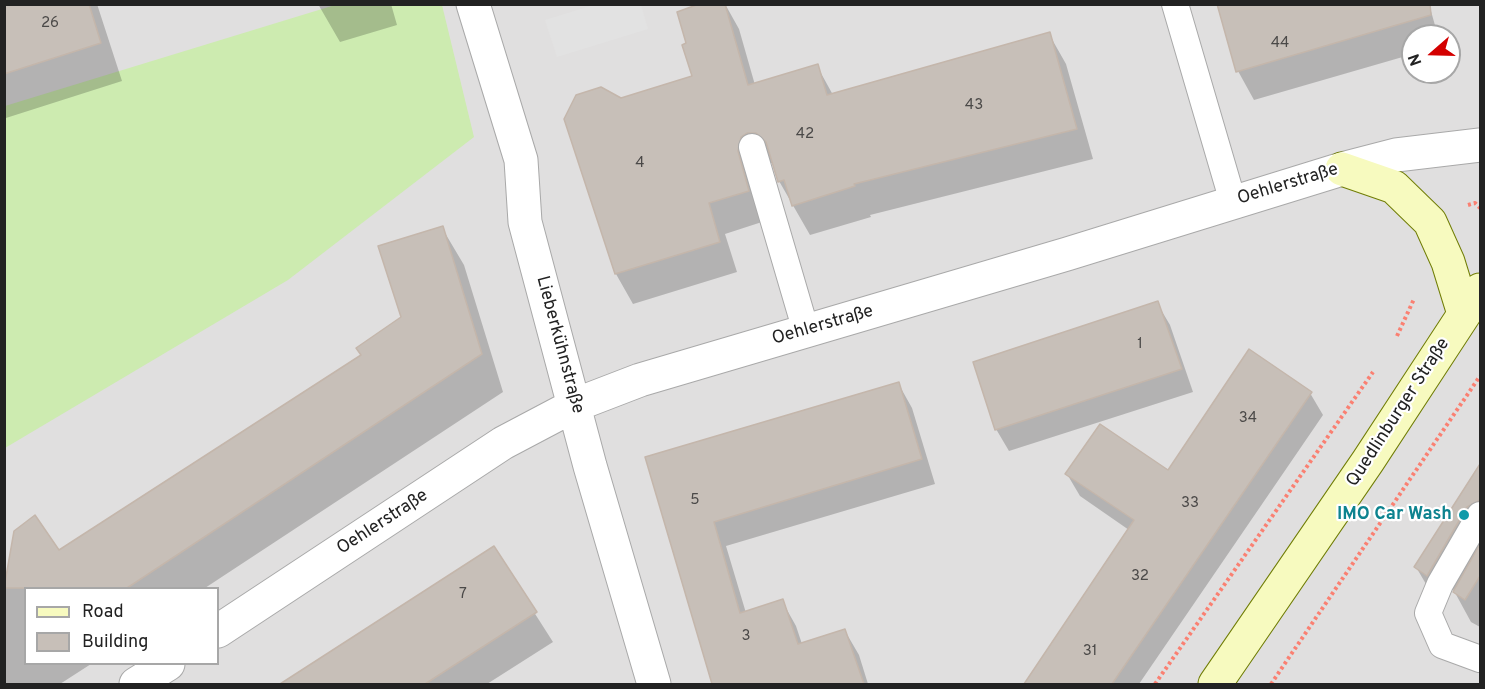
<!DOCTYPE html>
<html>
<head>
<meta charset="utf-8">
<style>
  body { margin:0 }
  #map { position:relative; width:1485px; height:689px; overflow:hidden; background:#f2efe9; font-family:Overpass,sans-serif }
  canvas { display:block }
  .frame { position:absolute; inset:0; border:6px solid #222; pointer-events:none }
  .legend { position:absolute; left:24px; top:587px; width:195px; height:78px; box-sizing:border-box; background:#fff; border:2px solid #a7a7a7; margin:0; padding:8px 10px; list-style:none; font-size:18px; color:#222 }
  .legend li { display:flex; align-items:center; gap:12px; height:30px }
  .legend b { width:30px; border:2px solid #a7a7a7 }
  .north { position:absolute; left:1401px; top:24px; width:60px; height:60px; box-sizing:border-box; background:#fff; border:2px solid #a7a7a7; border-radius:50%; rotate:250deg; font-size:16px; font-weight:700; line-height:24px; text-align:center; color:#222 }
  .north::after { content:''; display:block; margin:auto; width:21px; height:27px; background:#d40000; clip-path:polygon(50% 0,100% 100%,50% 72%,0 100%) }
</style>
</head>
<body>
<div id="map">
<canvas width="1485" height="689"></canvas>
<div class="frame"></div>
<ul class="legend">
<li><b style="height:8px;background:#f7fabf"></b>Road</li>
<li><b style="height:16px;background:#c7bfb8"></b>Building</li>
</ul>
<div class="north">N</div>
</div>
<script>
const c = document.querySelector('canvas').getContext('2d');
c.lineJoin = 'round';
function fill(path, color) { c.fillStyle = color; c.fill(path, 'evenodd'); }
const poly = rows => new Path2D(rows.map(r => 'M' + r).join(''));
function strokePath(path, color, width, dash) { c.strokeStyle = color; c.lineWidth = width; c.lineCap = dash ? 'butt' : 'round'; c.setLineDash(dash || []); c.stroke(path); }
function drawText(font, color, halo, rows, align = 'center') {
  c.font = font + ' Overpass,sans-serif'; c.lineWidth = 4.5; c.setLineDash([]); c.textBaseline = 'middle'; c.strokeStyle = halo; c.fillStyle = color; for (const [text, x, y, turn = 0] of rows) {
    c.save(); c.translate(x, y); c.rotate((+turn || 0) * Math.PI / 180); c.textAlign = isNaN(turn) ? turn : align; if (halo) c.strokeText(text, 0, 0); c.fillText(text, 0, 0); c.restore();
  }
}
fill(poly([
  [5,5,1480,5,1480,684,5,684],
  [1413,36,1449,36,1449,72,1413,72],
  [26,588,218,588,218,664,26,664]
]), '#e0dfdf');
fill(poly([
  [335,5,442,5,474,137,288,280,5,448,5,106]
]), '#cdebb0');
fill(poly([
  [597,4,641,5,648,29,557,57,545,20]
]), '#e2e2e2');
fill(poly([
  [4,4,97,4,122,81,6,118],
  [391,4,397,25,340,42,318,4],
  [725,4,739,29,755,85,817,66,833,95,1049,34,1066,64,1093,159,870,215,871,217,810,235,779,181,774,163,765,163,765,221,725,234,737,272,633,304,616,274,566,119,694,77],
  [1429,4,1438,36,1413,36,1413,54,1254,100,1238,71],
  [442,228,464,265,503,392,205,588,26,588,26,664,91,664,60,684,4,684,4,588,362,356,403,318],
  [1157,303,1170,325,1193,392,1009,451,996,429],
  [898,383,912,408,935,484,726,546,746,613,782,601,796,626,802,644,845,631,859,655,868,684,714,684,647,458],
  [1310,393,1323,415,1139,684,1025,684,1129,530,1080,496,1067,474,1169,472],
  [1480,467,1480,627,1471,622,1453,589,1444,604,1433,596,1416,567],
  [493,548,553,642,487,684,284,684]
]), '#0003');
const building = poly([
  [4,4,89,4,101,43,4,74,4,4],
  [699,4,725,4,748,85,818,64,827,95,1050,32,1077,129,854,184,855,186,792,206,784,180,778,182,766,142,756,133,747,133,741,137,738,151,749,191,709,203,720,242,615,274,564,119,576,95,601,87,621,98,692,76,682,45,686,43,677,12,699,4],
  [1217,4,1430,4,1431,15,1236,72,1217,4],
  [443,226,482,354,127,588,4,588,14,531,35,515,59,550,361,355,356,348,401,317,378,246,443,226],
  [1158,301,1182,369,995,430,973,362,1158,301],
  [1249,349,1312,392,1112,684,1024,684,1134,520,1065,474,1100,424,1168,470,1249,349],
  [899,382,922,459,714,522,740,613,783,599,798,644,845,629,864,684,712,684,645,457,899,382],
  [1480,464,1480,500,1467,507,1427,576,1414,567,1480,464],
  [1480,544,1480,576,1465,600,1453,592,1480,544],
  [494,546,537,612,425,684,280,684,494,546]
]);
fill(building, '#c7bfb8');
strokePath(building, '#c4b6ab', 1.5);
const lane = poly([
  [1175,4,1233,202],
  [752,147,806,331],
  [1480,515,1440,584,1428,613,1442,645,1480,659]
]);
const street = poly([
  [473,4,521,160,525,222,590,466,654,684],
  [218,631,503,443,575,405,640,380,1067,254,1342,169,1396,155,1480,145],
  [136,684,168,664]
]);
const secondary = poly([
  [1342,169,1394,187,1430,222,1448,262,1464,314],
  [1215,684,1368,461,1480,290]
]);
strokePath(lane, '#a9a9a9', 28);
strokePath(street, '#a9a9a9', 35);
strokePath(secondary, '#707d05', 35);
strokePath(poly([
  [1468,205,1475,203,1480,208],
  [1397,336,1414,299],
  [1155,684,1373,372],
  [1271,684,1480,376]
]), '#fa8072', 4, [3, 3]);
strokePath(lane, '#fff', 26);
strokePath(street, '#fff', 33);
strokePath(secondary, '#f7fabf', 33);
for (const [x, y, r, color] of [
  [1464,515,6,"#0f9aa8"]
]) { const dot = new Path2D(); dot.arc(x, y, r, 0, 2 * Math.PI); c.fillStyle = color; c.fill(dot); strokePath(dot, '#fff', 2); }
drawText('15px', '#4b4948', null, [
  ["26",50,24],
  ["44",1280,44],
  ["43",974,106],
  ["42",805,135],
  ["4",640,164],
  ["1",1140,345],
  ["34",1248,419],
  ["5",695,501],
  ["33",1190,504],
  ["32",1140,577],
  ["7",463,595],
  ["3",746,637],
  ["31",1090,652]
]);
drawText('18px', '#222', '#fff', [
  ["Oehlerstraße",1288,185,-17],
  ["Oehlerstraße",823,326,-16],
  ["Lieberkühnstraße",559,345,75],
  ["Quedlinburger Straße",1399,413,-57],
  ["Oehlerstraße",383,523,-33]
]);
drawText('bold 18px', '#0d838f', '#fff', [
  ["IMO Car Wash",1452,515]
], 'right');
</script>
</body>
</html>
